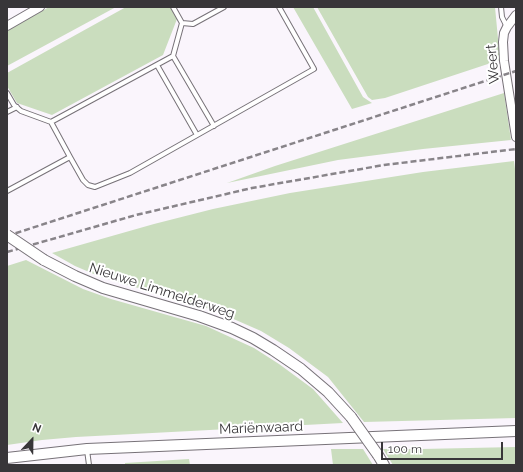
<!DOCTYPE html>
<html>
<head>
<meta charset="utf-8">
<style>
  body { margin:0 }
  #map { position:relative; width:523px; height:472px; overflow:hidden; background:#faf5fc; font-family:Raleway,sans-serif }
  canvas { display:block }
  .frame { position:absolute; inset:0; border:8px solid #383639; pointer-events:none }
  .north { position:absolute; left:12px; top:420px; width:40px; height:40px; -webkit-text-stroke:3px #fff; paint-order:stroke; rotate:22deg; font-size:11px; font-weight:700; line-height:16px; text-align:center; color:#383639 }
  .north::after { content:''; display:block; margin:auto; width:14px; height:18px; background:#383639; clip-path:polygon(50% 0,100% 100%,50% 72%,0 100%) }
  .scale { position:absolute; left:381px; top:442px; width:122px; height:18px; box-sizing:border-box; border:2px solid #383639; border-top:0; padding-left:5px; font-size:12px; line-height:14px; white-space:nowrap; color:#383639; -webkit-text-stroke:3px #fff; paint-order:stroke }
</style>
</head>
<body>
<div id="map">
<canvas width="523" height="472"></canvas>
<div class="frame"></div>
<div class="north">N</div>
<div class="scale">100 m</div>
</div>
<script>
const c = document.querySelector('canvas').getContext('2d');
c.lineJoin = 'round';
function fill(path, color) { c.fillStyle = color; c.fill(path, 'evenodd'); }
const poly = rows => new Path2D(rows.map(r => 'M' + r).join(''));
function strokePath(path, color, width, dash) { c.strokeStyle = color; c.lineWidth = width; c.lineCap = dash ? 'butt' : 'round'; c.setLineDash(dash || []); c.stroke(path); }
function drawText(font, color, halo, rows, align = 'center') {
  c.font = font + ' Raleway,sans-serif'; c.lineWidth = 4; c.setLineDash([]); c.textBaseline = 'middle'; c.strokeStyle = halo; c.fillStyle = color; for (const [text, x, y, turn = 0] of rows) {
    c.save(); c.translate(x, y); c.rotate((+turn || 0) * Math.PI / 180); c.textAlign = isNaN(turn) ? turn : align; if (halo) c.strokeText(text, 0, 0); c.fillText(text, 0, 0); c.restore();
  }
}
fill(poly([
  [49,7,116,7,7,66,7,31],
  [126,7,170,7,177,19,163,55,52,115,17,103,7,86,7,73],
  [293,7,313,7,363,97,372,103,352,109],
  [317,7,495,7,500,60,385,98,372,100,368,97],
  [504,93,511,140,423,149,338,160,227,183,275,166],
  [514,161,516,177,516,418,364,422,328,377,289,348,261,331,213,310,101,277,75,266,52,253,154,224,213,209,290,193,423,172],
  [26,260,83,289,111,299,206,326,254,348,279,364,313,389,343,423,76,437,42,440,7,445,7,266],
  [516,447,516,465,393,465,383,449,421,449],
  [331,449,363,449,373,465,333,465],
  [189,459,190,465,125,465,125,463]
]), '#caddbe');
const service = poly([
  [501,7,502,17,507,27],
  [182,23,193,24,224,7],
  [173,56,214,126],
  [157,65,197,135],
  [7,93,14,105,21,111,51,122,173,56,182,23,173,7],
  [7,112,17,107],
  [70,157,83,180,88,185,95,187,130,173,314,69,279,7],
  [7,191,70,157,51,122],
  [87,450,89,465]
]);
const minor = poly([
  [516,15,507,27,504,33,503,42,504,61,516,137],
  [7,26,40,7]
]);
const tertiary = poly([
  [44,260,75,276,103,288,199,316,232,328,253,338,273,350,301,369,328,392,351,417],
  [378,455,384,465],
  [7,458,87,449,516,431]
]);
strokePath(service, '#777278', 6);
strokePath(minor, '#777278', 10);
strokePath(tertiary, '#777278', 12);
strokePath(service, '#fff', 4);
strokePath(minor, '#fff', 8);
strokePath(tertiary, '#fff', 10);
strokePath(poly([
  [7,236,516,71],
  [7,252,136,215,252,188,384,165,516,149]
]), '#888489', 2.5, [6, 3]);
const tertiaryBridge = poly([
  [7,235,44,260],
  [351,417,378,455]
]);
strokePath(tertiaryBridge, '#777278', 12, []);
strokePath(tertiaryBridge, '#fff', 10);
drawText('14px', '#383639', '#fff', [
  ["Weert",493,64,-95],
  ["Nieuwe Limmelderweg",162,291,18],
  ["Mariënwaard",261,428,-2]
]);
</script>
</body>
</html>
